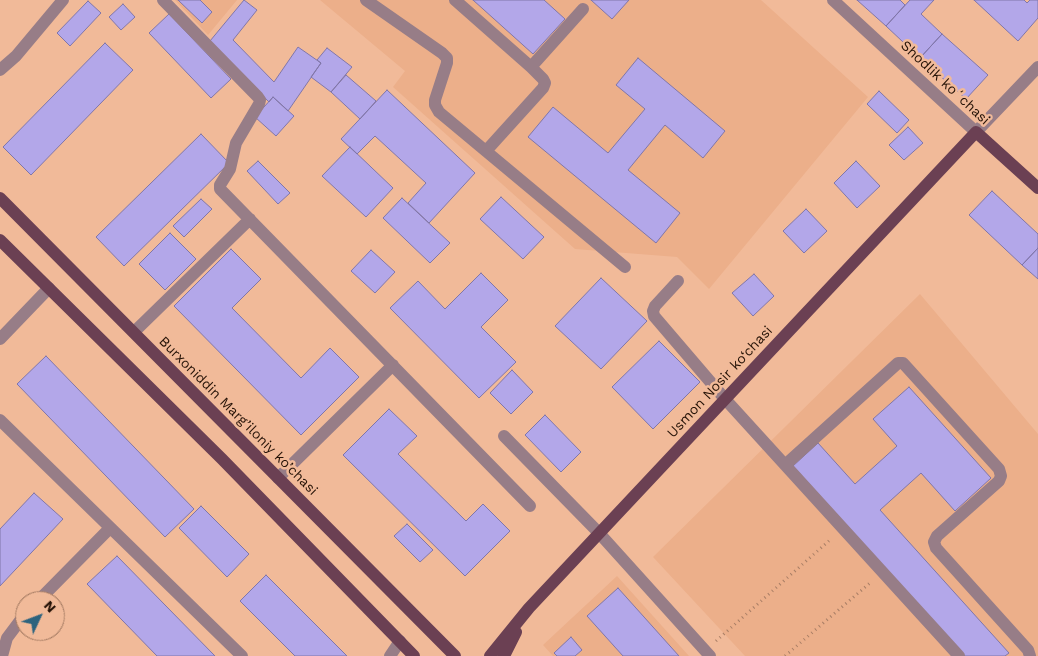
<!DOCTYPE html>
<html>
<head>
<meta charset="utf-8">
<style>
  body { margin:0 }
  #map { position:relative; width:1038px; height:656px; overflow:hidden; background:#f1ba99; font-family:"Work Sans",sans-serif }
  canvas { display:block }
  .north { position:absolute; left:15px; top:591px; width:50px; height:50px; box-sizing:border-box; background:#f1ba99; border:1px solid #a0775f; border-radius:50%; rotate:47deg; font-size:14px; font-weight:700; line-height:20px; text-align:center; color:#261307 }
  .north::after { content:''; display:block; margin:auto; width:18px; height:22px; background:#2d637e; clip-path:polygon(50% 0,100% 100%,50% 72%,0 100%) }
</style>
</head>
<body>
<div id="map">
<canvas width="1038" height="656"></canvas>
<div class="north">N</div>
</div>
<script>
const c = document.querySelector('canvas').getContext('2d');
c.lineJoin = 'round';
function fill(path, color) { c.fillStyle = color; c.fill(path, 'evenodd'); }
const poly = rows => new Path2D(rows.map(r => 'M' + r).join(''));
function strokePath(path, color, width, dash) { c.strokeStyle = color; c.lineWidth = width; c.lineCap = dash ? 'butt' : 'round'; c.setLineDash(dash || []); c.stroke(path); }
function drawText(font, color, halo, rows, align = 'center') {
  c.font = font + ' "Work Sans",sans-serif'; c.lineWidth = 5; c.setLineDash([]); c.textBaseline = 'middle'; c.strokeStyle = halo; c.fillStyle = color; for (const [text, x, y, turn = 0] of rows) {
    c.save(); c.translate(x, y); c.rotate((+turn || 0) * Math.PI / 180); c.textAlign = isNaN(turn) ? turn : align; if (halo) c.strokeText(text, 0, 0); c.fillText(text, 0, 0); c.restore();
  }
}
fill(poly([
  [175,0,237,0,208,35],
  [320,0,761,0,868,97,709,289,677,257,575,249,393,87,405,71],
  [920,294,1038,434,1038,656,745,656,653,557],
  [617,576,689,656,553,656,543,645]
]), '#ecaf8a');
const building = poly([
  [178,0,200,0,212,12,202,23,178,0],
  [244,0,257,10,233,40,274,82,298,47,321,63,288,111,273,97,269,102,210,41,244,0],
  [473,0,544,0,565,19,533,54,473,0],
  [591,0,629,0,612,19,591,0],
  [857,0,900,0,905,5,886,26,857,0],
  [910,0,934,0,921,14,942,34,920,58,886,26,910,0],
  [974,0,1024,0,1027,3,1030,0,1038,0,1038,18,1018,41,974,0],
  [88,1,101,13,70,46,57,33,88,1],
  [123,4,135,17,121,30,109,17,123,4],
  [169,14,231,79,211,98,149,33,169,14],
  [942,34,988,75,966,99,920,58,942,34],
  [105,43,133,70,31,175,3,147,105,43],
  [327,48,352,67,331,92,311,77,321,63,317,60,327,48],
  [638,58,725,131,703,158,665,125,628,170,680,213,656,243,528,137,553,107,608,153,645,109,616,85,638,58],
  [346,75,376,101,360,119,331,92,346,75],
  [387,90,475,173,429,223,408,203,426,183,375,136,357,154,341,139,387,90],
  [879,91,909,120,897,133,867,104,879,91],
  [273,97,294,116,276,136,255,117,273,97],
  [908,127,923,143,904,160,889,145,908,127],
  [201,134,229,163,124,266,96,237,201,134],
  [350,147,393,188,366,217,322,176,350,147],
  [258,161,290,193,278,204,247,171,258,161],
  [856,161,880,186,857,208,834,183,856,161],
  [992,191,1038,234,1038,248,1022,265,969,215,992,191],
  [501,197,544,237,523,259,480,219,501,197],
  [402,198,450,243,430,263,383,218,402,198],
  [201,199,212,209,184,237,173,226,201,199],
  [806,209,827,231,804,253,783,231,806,209],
  [170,233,196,259,165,290,139,264,170,233],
  [1038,248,1038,279,1022,265,1038,248],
  [231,249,261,279,232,308,301,378,330,348,359,377,301,435,174,306,231,249],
  [371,250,395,272,375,293,351,271,371,250],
  [481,273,508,300,481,327,516,362,479,398,390,308,418,281,445,309,481,273],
  [754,274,774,296,753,316,732,293,754,274],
  [601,278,647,321,601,369,555,326,601,278],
  [659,341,700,382,653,429,612,387,659,341],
  [46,356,194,509,165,537,17,384,46,356],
  [512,370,533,392,511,414,490,393,512,370],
  [909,387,991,478,955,511,921,473,880,510,1009,653,1005,656,965,656,793,466,818,443,855,484,897,446,873,419,909,387],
  [389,409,417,436,398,454,466,521,483,504,510,531,465,576,343,455,389,409],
  [545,415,581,452,561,472,525,435,545,415],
  [34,493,63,519,0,586,0,529,34,493],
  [201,506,249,554,227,577,179,528,201,506],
  [407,524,433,550,420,562,394,536,407,524],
  [117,556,215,656,157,656,87,584,117,556],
  [266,575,347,656,295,656,240,601,266,575],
  [618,588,679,656,623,656,587,616,618,588],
  [571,637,582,650,575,656,557,656,554,653,571,637]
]);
fill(building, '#b3a7e9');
strokePath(building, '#8076a9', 1);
strokePath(poly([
  [716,641,831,539],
  [785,656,871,582]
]), '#a87e65', 3, [1, 4]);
strokePath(poly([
  [163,0,258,97,260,100,259,104,236,143,230,169,220,185,220,189,530,506],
  [366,0,442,53,447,58,447,63,435,100,435,105,439,112,625,267],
  [455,0,531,67,583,9],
  [833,0,976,132,1038,67],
  [0,70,16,56,63,0],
  [486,151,543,88,545,83,543,79,531,67],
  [678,281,655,306,653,311,654,316,725,399,959,656],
  [134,332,250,219],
  [0,339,49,288],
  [0,420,242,656],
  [504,436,599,533,710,656],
  [785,465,898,363,903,363,999,469,1001,476,999,481,937,536,934,542,936,548,1028,650,1030,656],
  [278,478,393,365],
  [38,601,110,528],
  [2,656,7,638,25,614],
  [390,656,400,641]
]), '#977d87', 12);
strokePath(poly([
  [0,198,455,656],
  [0,240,222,459,414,656],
  [490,656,529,608,976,132,1038,188],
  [504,656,516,632]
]), '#6b4053', 12);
drawText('14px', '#261307', '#f1ba99', [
  ["Shodlik koʻchasi",945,83,43],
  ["Usmon Nosir ko‘chasi",720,382,-47],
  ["Burxoniddin Marg’iloniy ko’chasi",238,416,45]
]);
</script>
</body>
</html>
